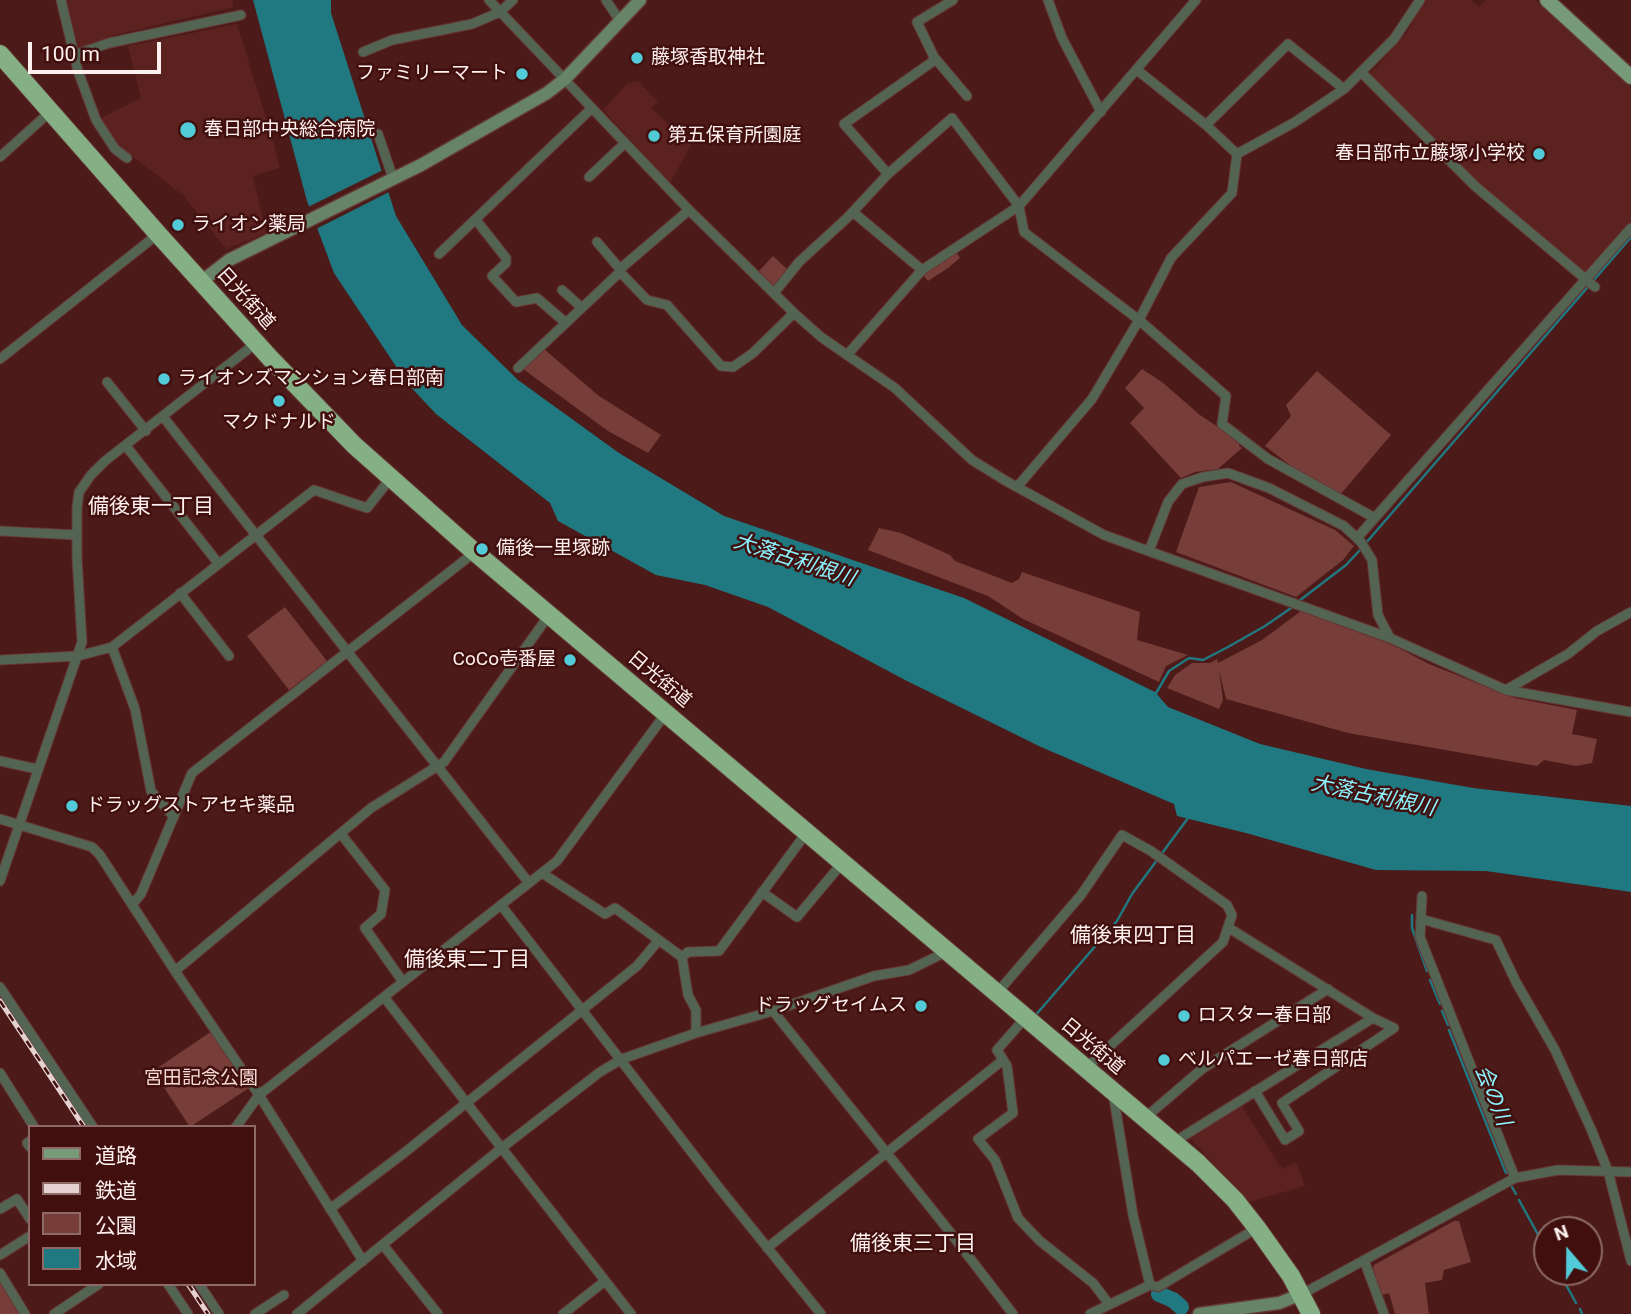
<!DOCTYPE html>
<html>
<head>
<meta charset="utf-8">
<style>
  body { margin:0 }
  #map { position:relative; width:1631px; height:1314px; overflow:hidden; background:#4c1a18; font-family:Roboto,"Noto Sans JP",sans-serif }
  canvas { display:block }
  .legend { position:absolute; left:28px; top:1125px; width:228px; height:161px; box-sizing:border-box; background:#41100e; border:2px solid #8d6a68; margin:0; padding:9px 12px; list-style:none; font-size:21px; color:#fef0ef }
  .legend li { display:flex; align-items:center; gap:14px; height:35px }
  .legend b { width:35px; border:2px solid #8d6a68 }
  .north { position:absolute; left:1533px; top:1216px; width:70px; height:70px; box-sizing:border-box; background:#41100e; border:2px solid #8d6a68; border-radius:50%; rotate:340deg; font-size:19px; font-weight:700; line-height:28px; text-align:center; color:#fef0ef }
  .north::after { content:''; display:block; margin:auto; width:24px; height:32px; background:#52cbd9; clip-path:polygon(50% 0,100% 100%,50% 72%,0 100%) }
  .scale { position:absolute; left:28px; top:42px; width:133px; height:32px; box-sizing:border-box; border:4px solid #fef0ef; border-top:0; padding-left:9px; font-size:21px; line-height:24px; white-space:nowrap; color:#fef0ef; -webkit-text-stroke:5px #41100e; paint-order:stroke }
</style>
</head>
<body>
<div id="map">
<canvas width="1631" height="1314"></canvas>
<ul class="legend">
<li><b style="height:9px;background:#779b78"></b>道路</li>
<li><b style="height:9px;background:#e4d1d0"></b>鉄道</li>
<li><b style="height:19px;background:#773d38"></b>公園</li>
<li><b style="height:19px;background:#207881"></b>水域</li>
</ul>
<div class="north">N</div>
<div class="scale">100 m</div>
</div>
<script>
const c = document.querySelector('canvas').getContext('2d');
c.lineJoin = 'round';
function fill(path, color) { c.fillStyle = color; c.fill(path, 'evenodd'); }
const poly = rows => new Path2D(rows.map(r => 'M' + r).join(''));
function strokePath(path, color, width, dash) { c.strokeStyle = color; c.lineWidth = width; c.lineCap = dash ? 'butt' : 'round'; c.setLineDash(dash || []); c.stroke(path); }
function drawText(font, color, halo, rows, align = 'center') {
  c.font = font + ' Roboto,"Noto Sans JP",sans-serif'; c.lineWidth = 5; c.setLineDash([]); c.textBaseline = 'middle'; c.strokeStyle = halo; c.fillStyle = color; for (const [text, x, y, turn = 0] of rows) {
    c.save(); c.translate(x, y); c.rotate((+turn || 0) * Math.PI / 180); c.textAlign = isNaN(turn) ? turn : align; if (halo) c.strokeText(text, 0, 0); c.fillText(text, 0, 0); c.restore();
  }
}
fill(poly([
  [66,0,232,0,234,7,111,36,81,49,78,46],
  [1424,0,1471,0,1479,7,1486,0,1535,0,1631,88,1631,224,1590,271,1585,272,1478,184,1371,77,1371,73,1407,32],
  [237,24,273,140,280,168,253,176,266,233,226,249,184,196,116,144,97,120,141,98,128,46],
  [638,81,658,102,651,108,691,145,670,183,603,110,627,84],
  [1241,1105,1282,1169,1296,1162,1305,1186,1249,1202,1191,1139]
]), '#5b2220');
fill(poly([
  [956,252,960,258,948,268,928,281,923,275],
  [773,256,788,270,775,286,771,286,758,272],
  [544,349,599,396,661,435,648,453,608,431,523,369],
  [1142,369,1162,382,1200,415,1239,441,1239,446,1242,448,1218,469,1195,472,1181,478,1130,423,1144,408,1125,388],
  [1317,371,1391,435,1340,495,1291,466,1265,446,1291,416,1286,405],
  [1231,482,1335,530,1354,546,1343,560,1296,597,1176,552,1199,487],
  [879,528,901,533,950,555,955,561,1012,583,1019,579,1022,572,1140,612,1137,640,1188,655,1166,666,1159,682,1023,619,988,596,868,550],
  [285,607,327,661,289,690,247,636],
  [1301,611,1393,645,1429,664,1515,698,1577,710,1572,734,1597,739,1592,763,1576,766,1544,760,1537,766,1348,733,1226,699,1219,670,1223,700,1219,709,1167,688,1175,675,1192,663,1210,663,1217,659,1218,663,1262,640],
  [212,1031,249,1088,190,1127,153,1071],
  [1454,1221,1459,1221,1471,1262,1444,1270,1442,1280,1425,1283,1429,1314,1395,1314,1389,1293,1382,1295,1373,1270,1374,1265],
  [0,1280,20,1314,0,1314]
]), '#773d38');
fill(poly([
  [253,0,331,0,331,13,396,216,462,325,518,380,619,453,724,516,964,598,1155,692,1168,707,1260,744,1366,769,1473,788,1631,806,1631,892,1486,871,1376,870,1246,833,1177,816,1174,804,1041,747,907,681,768,607,705,585,656,575,558,521,550,503,436,414,407,383,334,273,307,201]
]), '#207881');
fill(poly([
  [383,170,391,191,314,230,306,208]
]), '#4c1a18');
strokePath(poly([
  [1365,544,1631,237],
  [1299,601,1346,565,1361,549],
  [1155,695,1169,671,1189,658,1203,660,1228,647,1265,626,1294,606],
  [1412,915,1412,928,1427,971],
  [1430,980,1440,1004],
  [1442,1011,1448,1025],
  [1034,1017,1117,921,1132,894,1188,818],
  [1449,1030,1506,1173],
  [1512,1187,1516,1194],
  [1519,1200,1547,1251],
  [1559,1272,1576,1303],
  [1580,1309,1582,1314]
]), '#207881', 2.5);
strokePath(poly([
  [1159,1294,1173,1300,1181,1307]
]), '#207881', 16);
const street = poly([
  [61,0,78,71,96,120,115,149,127,158],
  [489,0,689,210,794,313,821,337,895,388,972,460,1006,481,1104,535,1390,638,1506,690,1631,712],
  [606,0,620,21],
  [1048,0,1062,38,1101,112],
  [363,52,392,40,472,24,500,12,513,0],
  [74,55,109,43,241,15],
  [934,57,967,96],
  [1137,70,1206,125,1237,154],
  [1362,73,1475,186,1595,287],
  [1206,125,1288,44,1344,89],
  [378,134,393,178],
  [1237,154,1295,122,1344,89,1394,39,1420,0],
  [0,157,51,111],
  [888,174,844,124,932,62,934,57,917,22,953,0],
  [589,177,625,143],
  [853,212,922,270],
  [476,220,506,258,506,263,492,276,516,302,537,298,566,323],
  [597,242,620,269],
  [439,254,592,108],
  [620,272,647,300,667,305,721,366,733,367,753,353,794,313],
  [562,290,582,308],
  [774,293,799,262,847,218,888,174,952,118,1019,206,1024,232,1139,320,1226,396,1222,424,1268,459,1373,517],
  [847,355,922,270,1019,206,1196,0],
  [0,359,158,234],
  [518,368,620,272,620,269,689,210],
  [107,382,146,431],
  [164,418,529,883],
  [126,446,218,563],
  [1017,487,1092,399,1139,320,1171,258,1232,193,1237,154],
  [0,531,77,535],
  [1357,538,1631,228],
  [1149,551,1168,502,1182,484,1203,477,1228,473,1269,488,1344,526,1361,542,1372,560,1378,615,1390,638],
  [180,593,229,656],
  [112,647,135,709,151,791,174,817],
  [0,660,78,656,112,647,314,490,367,508,390,479],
  [1506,690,1568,654,1597,631,1631,612],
  [0,761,37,769],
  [0,819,92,847,100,855,175,971,259,1095,363,1261],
  [341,834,385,890,381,914,365,928,403,982],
  [542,873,605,914,615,908,682,957,688,995,696,1010,696,1033],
  [0,881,82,642,77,558,77,508,79,492,91,475,105,461,256,343],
  [762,892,797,917,843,862],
  [1422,896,1420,937,1515,1178],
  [132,905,141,894,192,773,475,552],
  [501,905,720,1189,821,1314],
  [1421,919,1496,940,1516,982,1555,1050,1591,1129,1608,1171,1631,1261],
  [1229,928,1373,1018,1394,1028,1282,1103,1299,1131,1285,1140,1255,1091],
  [682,957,688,952,719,951,807,832],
  [175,971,371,808,444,762,549,615],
  [0,987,93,1127],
  [997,993,1081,895,1122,835,1151,851,1227,905,1232,915,1223,942,1086,1068],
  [384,997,631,1314],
  [773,1011,946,1227,1013,1314],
  [1025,1018,997,1050,1007,1066,1013,1113,978,1139,995,1160,1018,1218,1040,1241,1093,1283,1109,1304],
  [0,1073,34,1127],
  [1113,1093,1133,1215,1150,1285],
  [1146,1117,1202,1069,1328,989],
  [236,1127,259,1095,557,861,666,713],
  [30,1141,27,1143,30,1147],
  [1174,1142,1373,1018],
  [0,1209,17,1199,30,1219],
  [330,1209,404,1153,637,966,659,940],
  [383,1245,438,1314],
  [767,1248,1003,1060],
  [0,1255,30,1236],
  [1364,1260,1384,1314],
  [0,1273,25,1314],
  [168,1284,188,1314],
  [199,1284,219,1314],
  [1302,1294,1515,1178,1558,1170,1631,1172],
  [54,1314,99,1284],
  [255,1314,284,1295],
  [297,1314,503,1147,600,1072,622,1059,696,1033,773,1011,874,976,909,970,948,951],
  [563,1314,605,1281],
  [1090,1314,1150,1285,1158,1287,1257,1228]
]);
const secondary = poly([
  [202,281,229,260,421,165,547,93,565,79,640,0],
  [1199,1314,1279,1303,1302,1294]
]);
const primary = poly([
  [1547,0,1631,77]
]);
const highway = poly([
  [0,54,158,234,270,358,354,445,470,548,1198,1163,1235,1200,1257,1228,1291,1276,1311,1314]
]);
strokePath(street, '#653836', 11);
strokePath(secondary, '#653836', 15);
strokePath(primary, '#653836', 17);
strokePath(highway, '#653836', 20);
strokePath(street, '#536453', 9);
strokePath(secondary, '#678368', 12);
strokePath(primary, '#779b78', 14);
strokePath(highway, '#85b086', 18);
const rail = poly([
  [0,1001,84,1127],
  [188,1284,208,1314]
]);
strokePath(rail, '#e4d1d0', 5);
strokePath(rail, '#41100e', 2.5, [8]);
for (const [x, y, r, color] of [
  [637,58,7,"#52cbd9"],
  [522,74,7,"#52cbd9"],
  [188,130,9,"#52cbd9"],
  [654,136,7,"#52cbd9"],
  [1539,154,7,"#52cbd9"],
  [178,225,7,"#52cbd9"],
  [164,379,7,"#52cbd9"],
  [279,401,7,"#52cbd9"],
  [482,549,7,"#52cbd9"],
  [570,660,7,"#52cbd9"],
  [72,806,7,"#52cbd9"],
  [921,1006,7,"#52cbd9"],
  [1184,1016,7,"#52cbd9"],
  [1164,1060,7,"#52cbd9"]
]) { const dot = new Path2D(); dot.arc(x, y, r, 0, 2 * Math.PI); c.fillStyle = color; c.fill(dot); strokePath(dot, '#41100e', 2.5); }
drawText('19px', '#fef0ef', '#41100e', [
  ["藤塚香取神社",651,58],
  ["ファミリーマート",508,74,"right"],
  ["春日部中央総合病院",204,130],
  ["第五保育所園庭",668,136],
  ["春日部市立藤塚小学校",1525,154,"right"],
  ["ライオン薬局",192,225],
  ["ライオンズマンション春日部南",178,379],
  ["マクドナルド",279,423,"center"],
  ["備後一里塚跡",496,549],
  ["CoCo壱番屋",556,660,"right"],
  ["ドラッグストアセキ薬品",86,806],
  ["ドラッグセイムス",907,1006,"right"],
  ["ロスター春日部",1198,1016],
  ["ベルパエーゼ春日部店",1178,1060]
], 'left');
drawText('19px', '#fef0ef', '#41100e', [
  ["日光街道",245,299,48],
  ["日光街道",659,680,40],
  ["日光街道",1092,1047,40]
]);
drawText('19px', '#f6d9d6', '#41100e', [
  ["宮田記念公園",201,1079]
]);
drawText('21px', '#fef0ef', '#41100e', [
  ["備後東一丁目",151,508],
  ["備後東四丁目",1133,937],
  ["備後東二丁目",467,961],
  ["備後東三丁目",913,1245]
]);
drawText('italic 21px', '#8af3ff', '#41100e', [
  ["大落古利根川",794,561,18],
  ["大落古利根川",1373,797,12],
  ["会の川",1492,1096,68]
]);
</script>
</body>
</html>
